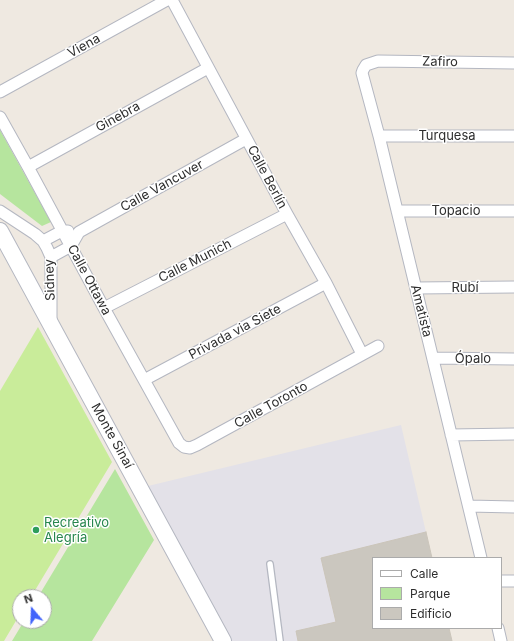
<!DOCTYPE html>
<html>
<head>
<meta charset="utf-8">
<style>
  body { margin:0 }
  #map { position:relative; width:514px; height:641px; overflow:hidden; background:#efe9e1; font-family:Inter,sans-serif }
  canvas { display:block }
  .legend { position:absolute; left:372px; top:557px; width:130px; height:72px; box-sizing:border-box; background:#fff; border:1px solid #ababab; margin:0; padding:5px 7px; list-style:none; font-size:12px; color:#2e2e2e }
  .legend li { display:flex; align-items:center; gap:8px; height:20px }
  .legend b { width:20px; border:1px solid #ababab }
  .north { position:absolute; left:12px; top:589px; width:40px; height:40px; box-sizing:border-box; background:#fff; border:1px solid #ababab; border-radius:50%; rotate:341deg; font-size:11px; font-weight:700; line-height:16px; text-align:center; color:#2e2e2e }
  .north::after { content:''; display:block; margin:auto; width:14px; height:18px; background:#4264fb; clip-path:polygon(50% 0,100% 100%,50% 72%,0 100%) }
</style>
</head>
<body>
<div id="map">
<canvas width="514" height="641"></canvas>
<ul class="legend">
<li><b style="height:5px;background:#fff"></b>Calle</li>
<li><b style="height:11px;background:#b6e59e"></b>Parque</li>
<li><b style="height:11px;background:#cbc7bf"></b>Edificio</li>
</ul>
<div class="north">N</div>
</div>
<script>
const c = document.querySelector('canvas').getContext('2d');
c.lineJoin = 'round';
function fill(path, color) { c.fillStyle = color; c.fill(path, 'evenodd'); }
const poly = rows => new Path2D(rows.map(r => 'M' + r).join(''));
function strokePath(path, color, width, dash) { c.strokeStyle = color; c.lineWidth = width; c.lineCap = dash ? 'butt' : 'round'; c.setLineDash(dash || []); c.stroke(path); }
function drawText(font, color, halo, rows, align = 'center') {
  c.font = font + ' Inter,sans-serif'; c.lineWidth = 3; c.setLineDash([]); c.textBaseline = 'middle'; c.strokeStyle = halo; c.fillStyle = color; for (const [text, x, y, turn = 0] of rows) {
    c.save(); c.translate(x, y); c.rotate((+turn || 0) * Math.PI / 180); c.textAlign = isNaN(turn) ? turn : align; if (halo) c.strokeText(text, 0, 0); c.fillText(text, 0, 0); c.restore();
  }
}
fill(poly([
  [401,425,432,558,373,558,373,628,452,641,230,641,148,486]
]), '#e3e1e8');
fill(poly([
  [0,130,51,222,42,226,0,194],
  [115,469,154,540,92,641,12,641,24,621,44,621,44,597,38,597]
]), '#b6e59e');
fill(poly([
  [38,327,112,462,31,597,20,597,20,614,4,641,0,641,0,391]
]), '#c9ec9a');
const building = poly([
  [426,532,432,558,373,558,373,628,449,628,452,641,298,641,296,631,336,622,321,558,426,532]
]);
fill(building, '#cbc7bf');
strokePath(building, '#cbc5ba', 1);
const lane = poly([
  [270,564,280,641]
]);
const street = poly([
  [172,0,287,214,326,283,362,354],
  [0,92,167,0],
  [0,117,28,167,104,308,179,443,184,447,190,448,197,445,378,346],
  [379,136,514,136],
  [28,167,208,68],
  [0,211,35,234,43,241,47,248,51,257,51,322],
  [397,211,514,211],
  [43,241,62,231,68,231],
  [51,257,71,246,79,232,246,139],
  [416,288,514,287],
  [104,308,287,214],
  [433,358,514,359],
  [144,380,326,283],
  [451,435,514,434],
  [469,506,514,507],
  [481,558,379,136,362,73,363,70,366,65,378,61,514,63],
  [501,581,514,581],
  [498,628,501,641]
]);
const secondary = poly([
  [0,231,223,641]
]);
strokePath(lane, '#b4b7c1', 8);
strokePath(street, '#b4b7c1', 13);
strokePath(secondary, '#b4b7c1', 18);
strokePath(lane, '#fff', 5.5);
strokePath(street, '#fff', 11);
strokePath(secondary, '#fff', 16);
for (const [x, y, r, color] of [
  [36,530,4,"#2e9e5b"]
]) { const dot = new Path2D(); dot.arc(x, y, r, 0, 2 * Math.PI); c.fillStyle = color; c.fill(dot); strokePath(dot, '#fff', 1.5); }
drawText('13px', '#2e2e2e', '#fff', [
  ["Viena",84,46,-29],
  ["Zafiro",440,62,1],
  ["Ginebra",118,117,-29],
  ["Turquesa",447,136],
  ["Calle Berlín",267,177,62],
  ["Calle Vancuver",162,186,-29],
  ["Topacio",456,211],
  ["Calle Munich",195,261,-27],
  ["Sidney",50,280,-92],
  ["Calle Ottawa",89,280,62],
  ["Rubí",465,288],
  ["Amatista",421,311,76],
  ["Privada via Siete",235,332,-28],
  ["Ópalo",473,359],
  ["Calle Toronto",271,405,-29],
  ["Monte Sinaí",112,436,61]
]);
drawText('13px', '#27864d', '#fff', [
  ["Recreativo",44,523],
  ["Alegría",44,538]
], 'left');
</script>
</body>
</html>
